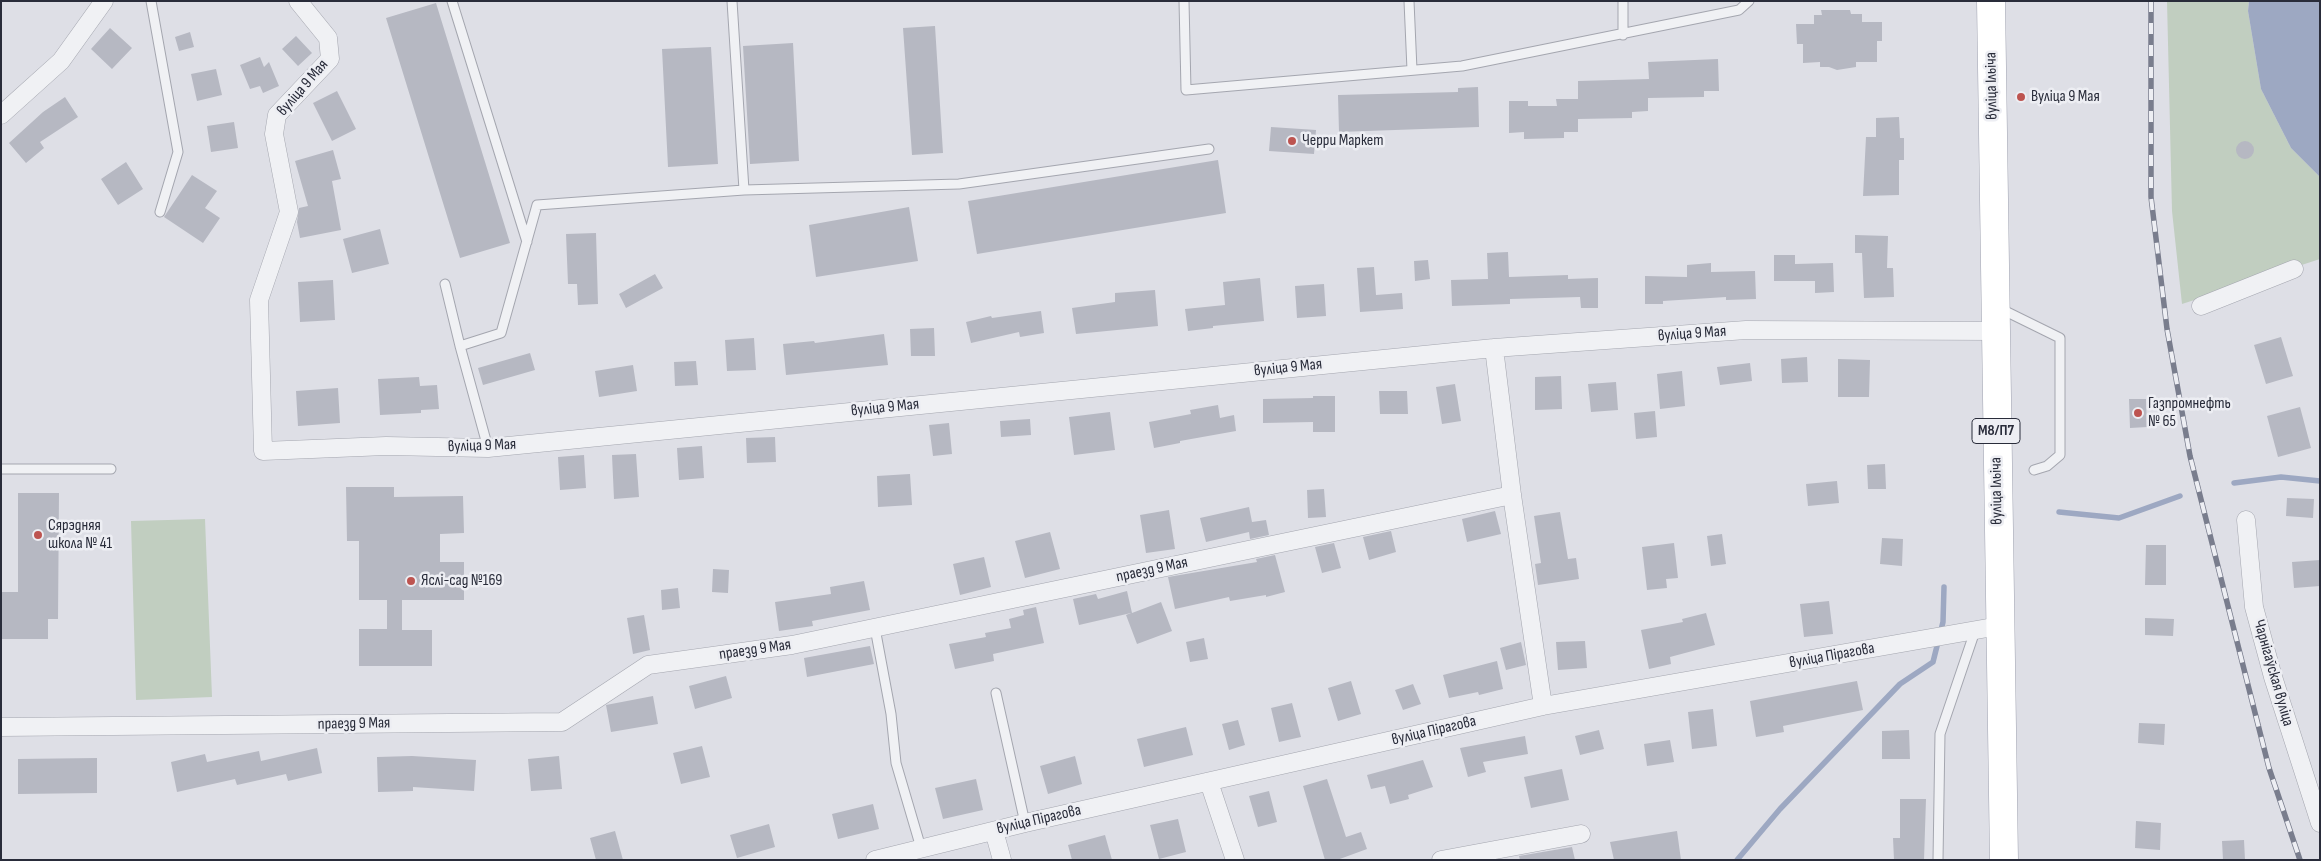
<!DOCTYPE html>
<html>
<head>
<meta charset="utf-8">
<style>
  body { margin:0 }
  #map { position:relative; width:2321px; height:861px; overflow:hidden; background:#dedfe6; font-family:"Sofia Sans Condensed",sans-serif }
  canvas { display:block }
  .frame { position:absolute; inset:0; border:2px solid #292c3a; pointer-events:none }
</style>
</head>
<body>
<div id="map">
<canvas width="2321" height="861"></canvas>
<div class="frame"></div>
</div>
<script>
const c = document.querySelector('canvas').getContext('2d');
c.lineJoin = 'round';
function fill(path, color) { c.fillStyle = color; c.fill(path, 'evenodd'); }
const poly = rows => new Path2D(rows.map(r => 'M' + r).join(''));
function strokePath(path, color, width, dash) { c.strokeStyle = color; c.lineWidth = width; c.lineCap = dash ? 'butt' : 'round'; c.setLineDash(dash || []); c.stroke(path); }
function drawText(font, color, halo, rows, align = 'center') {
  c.font = font + ' "Sofia Sans Condensed",sans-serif'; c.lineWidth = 5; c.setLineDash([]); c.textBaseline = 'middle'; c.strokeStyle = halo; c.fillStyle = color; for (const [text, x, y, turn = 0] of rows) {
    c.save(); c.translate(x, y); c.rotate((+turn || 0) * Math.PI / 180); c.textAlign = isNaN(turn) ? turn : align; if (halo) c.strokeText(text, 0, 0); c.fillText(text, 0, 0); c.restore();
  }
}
fill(poly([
  [2167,1,2249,1,2248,11,2261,89,2291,148,2320,177,2320,259,2182,304,2172,211],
  [205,519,212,697,136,700,131,521]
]), '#c1cec0');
fill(poly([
  [2249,1,2320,1,2320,177,2291,148,2261,89,2248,11]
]), '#9da8c2');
strokePath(poly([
  [2234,483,2281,477,2320,481],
  [2059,512,2119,518,2180,496],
  [1737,860,1780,809,1900,684,1933,662,1943,622,1944,587]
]), '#9da8c2', 5.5);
fill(poly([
  [436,3,510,243,460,258,386,18],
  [1821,10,1850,10,1851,14,1862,14,1862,22,1882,22,1882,41,1877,41,1877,62,1856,62,1856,67,1837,70,1829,67,1820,67,1820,62,1803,63,1803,44,1797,44,1796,24,1814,24,1814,15,1822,15],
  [935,26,943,153,912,155,903,28],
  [110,28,132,48,112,69,91,49],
  [190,32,194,47,179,51,175,37],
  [296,36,312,53,298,66,282,49],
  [793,43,799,161,750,164,743,46],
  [711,47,718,164,668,167,662,49],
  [260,57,264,67,269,62,279,86,263,93,260,86,250,89,240,65],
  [1718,59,1719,91,1704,91,1704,97,1648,98,1648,111,1632,112,1632,118,1578,119,1578,132,1564,132,1564,138,1524,139,1524,132,1509,133,1509,101,1528,101,1528,106,1557,106,1556,99,1578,99,1578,81,1649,79,1648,62],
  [216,69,222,95,197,101,191,74],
  [1478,87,1479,127,1339,132,1338,95,1458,92,1458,88],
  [337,91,356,129,332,141,313,103],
  [65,97,78,117,40,142,44,148,26,163,9,143,43,112],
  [1899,117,1900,138,1904,138,1904,160,1899,160,1899,195,1863,196,1866,137,1876,137,1876,118],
  [234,122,238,148,211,152,207,126],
  [1271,127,1316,130,1314,154,1269,151],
  '2236 150a9 9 0 1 1 18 0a9 9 0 1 1-18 0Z',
  [333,150,341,179,332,181,341,230,300,238,297,222,299,208,308,206,295,161],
  [1218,160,1226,213,977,254,968,201],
  [126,162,143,189,118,205,101,179],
  [192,175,217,191,205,208,220,218,203,243,164,217],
  [909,207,918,261,816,277,809,225],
  [380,229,389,264,352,273,343,239],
  [596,233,598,304,578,305,577,284,568,284,566,234],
  [1855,235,1888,236,1887,268,1893,268,1894,297,1864,298,1862,253,1855,253],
  [1508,252,1509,277,1568,275,1568,279,1598,278,1598,308,1581,308,1580,297,1510,299,1510,304,1452,306,1451,280,1488,279,1487,253],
  [1774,255,1795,255,1795,264,1833,263,1834,292,1815,293,1815,281,1774,281],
  [1428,260,1430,279,1415,281,1414,261],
  [1711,263,1711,272,1755,271,1756,299,1726,300,1726,297,1663,301,1663,304,1645,304,1645,276,1687,277,1687,265],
  [1374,267,1376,295,1402,293,1403,309,1360,312,1357,268],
  [655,274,663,288,626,308,619,294],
  [1260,278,1264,321,1213,326,1213,328,1188,331,1185,309,1225,305,1223,282],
  [333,280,335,320,300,322,298,282],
  [1324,284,1326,316,1297,318,1295,286],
  [1155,290,1158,326,1076,334,1072,308,1115,302,1115,293],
  [1041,311,1044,333,1020,337,1019,332,971,343,966,322,991,316,992,318],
  [934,328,935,356,911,356,910,329],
  [884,334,888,365,786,375,783,344,814,341,815,343],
  [2281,337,2293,376,2266,384,2254,345],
  [754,338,756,370,727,371,725,340],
  [530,353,535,370,483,385,478,368],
  [1807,357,1808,382,1782,383,1781,359],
  [1838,359,1870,360,1869,397,1838,397],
  [696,361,698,385,675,386,674,362],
  [1750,363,1752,381,1720,385,1717,367],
  [633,365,637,391,599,397,595,371],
  [1682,371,1685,406,1660,409,1657,374],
  [1561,376,1562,409,1535,410,1535,377],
  [419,377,420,386,437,385,439,409,421,410,421,413,380,415,378,379],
  [1616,382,1618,410,1591,412,1588,384],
  [1455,384,1461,421,1442,424,1436,387],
  [338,388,340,423,298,426,296,391],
  [1379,391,1407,391,1408,414,1380,414],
  [1313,396,1335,396,1335,432,1313,432,1313,422,1263,423,1263,399,1313,398],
  [2129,399,2146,399,2147,427,2130,428],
  [1218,405,1220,418,1234,415,1236,431,1180,441,1180,443,1154,448,1149,422,1191,414,1190,410],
  [2300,407,2311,448,2278,457,2267,416],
  [1655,411,1657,437,1636,439,1634,413],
  [1110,412,1115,450,1074,455,1069,417],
  [1030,419,1031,435,1001,437,1000,421],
  [949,423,952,454,933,456,929,425],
  [775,437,776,462,747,463,746,438],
  [702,446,704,478,679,480,677,448],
  [636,454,639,497,614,499,612,455],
  [584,455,586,488,560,490,558,457],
  [1885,464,1886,489,1868,489,1867,465],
  [910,474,912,505,878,507,877,476],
  [1837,481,1839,503,1808,506,1806,484],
  [346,487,394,487,394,497,463,496,464,533,440,534,440,562,464,562,464,600,402,600,402,630,432,630,432,666,359,666,359,629,387,629,387,600,359,600,359,541,347,541],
  [1324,489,1326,517,1308,518,1307,490],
  [18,493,59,493,58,619,48,619,48,639,1,639,1,592,18,592],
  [2287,498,2314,499,2313,518,2286,516],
  [1249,507,1252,522,1266,520,1269,535,1250,539,1249,532,1206,542,1200,518],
  [1169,510,1175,549,1146,553,1140,515],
  [1495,511,1501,534,1467,542,1462,519],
  [1560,512,1568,559,1576,558,1579,579,1538,585,1535,564,1541,563,1534,516],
  [1391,531,1396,552,1369,560,1363,537],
  [1050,532,1060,569,1025,578,1015,541],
  [1722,534,1726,564,1711,566,1707,536],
  [1882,538,1903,539,1902,566,1880,564],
  [1334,543,1341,568,1322,573,1315,547],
  [1674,543,1678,578,1666,579,1667,588,1647,590,1642,547],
  [2146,545,2166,545,2166,585,2145,585],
  [1275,555,1285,592,1266,597,1266,595,1230,601,1229,597,1175,609,1168,577,1257,562,1256,559],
  [984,557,991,587,960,595,953,564],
  [2320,560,2320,586,2294,588,2292,562],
  [713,569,729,570,728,593,712,592],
  [864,581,870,610,812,621,813,626,779,631,775,602,831,594,830,587],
  [678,588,680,608,662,610,661,590],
  [1127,591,1132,613,1161,602,1172,631,1137,644,1126,615,1131,613,1079,625,1073,599,1096,594,1098,599],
  [1829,601,1833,634,1804,637,1800,604],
  [1036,607,1044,643,993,654,994,661,955,669,949,644,986,637,985,633,1011,628,1009,619,1024,615,1023,610],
  [1706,613,1715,645,1670,657,1671,664,1649,669,1641,630,1683,622,1682,619],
  [644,615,650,650,633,654,627,618],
  [2145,618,2174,619,2173,636,2145,635],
  [1204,638,1208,659,1190,662,1186,642],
  [1585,641,1587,668,1558,670,1556,642],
  [1521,642,1526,665,1506,670,1500,648],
  [870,646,874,664,807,677,804,658],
  [1497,661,1503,689,1479,695,1478,692,1449,698,1443,675],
  [726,676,732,698,695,709,689,686],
  [1351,681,1361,714,1338,721,1328,688],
  [1857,681,1863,710,1783,726,1784,732,1756,737,1750,701],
  [1413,684,1421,704,1403,710,1395,690],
  [653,696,658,724,611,732,606,705],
  [1292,703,1301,737,1279,742,1271,708],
  [1713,709,1717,746,1692,749,1688,712],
  [1238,720,1245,745,1229,750,1222,724],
  [2139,723,2165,724,2164,745,2138,743],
  [1186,727,1193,755,1144,767,1137,739],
  [1599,730,1604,749,1580,755,1575,736],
  [1909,730,1910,759,1882,759,1882,731],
  [1525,736,1528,754,1483,762,1486,772,1468,777,1460,748],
  [1670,740,1674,762,1647,766,1644,744],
  [702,746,710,777,681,784,673,753],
  [317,748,322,773,288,781,286,774,237,785,235,779,177,792,171,762,205,754,207,762,259,751,261,761],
  [412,756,476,760,474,791,413,787,413,791,378,792,377,757],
  [559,756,562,789,531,791,528,759],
  [1075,756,1082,784,1048,794,1040,766],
  [97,758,97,793,18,794,18,759],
  [1423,760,1433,787,1408,795,1409,799,1390,804,1385,786,1371,789,1367,775],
  [1562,769,1569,800,1531,808,1524,777],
  [976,779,983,810,943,819,935,788],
  [1327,779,1346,837,1361,832,1367,849,1337,860,1325,860,1303,786],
  [1269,791,1277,822,1258,827,1249,796],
  [1900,799,1926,799,1924,860,1894,860,1893,838,1900,838],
  [873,804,879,829,838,839,832,814],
  [1178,819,1186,852,1159,859,1150,825],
  [2136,821,2161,823,2160,850,2135,848],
  [769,824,775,847,737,858,730,835],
  [615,831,623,860,596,860,590,838],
  [1677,831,1681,860,1614,860,1610,842],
  [1105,835,1112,860,1072,860,1068,845],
  [2244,840,2245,860,2223,860,2222,841],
  [1572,847,1575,860,1520,860,1519,856]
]), '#b6b8c2');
const lane = poly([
  [151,1,178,152,160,212],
  [452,1,527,242],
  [732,1,744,190],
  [1184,1,1186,90,1462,66,1739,10,1749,1],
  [1409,1,1412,70],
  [1623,35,1623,1],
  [445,284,460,346],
  [1999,308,2060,338,2060,455,2047,466,2034,470],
  [488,448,460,346,501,333,537,205,744,190,959,184,1209,149],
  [1,469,111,469],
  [875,628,891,714,896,763,921,848],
  [996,693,1025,823],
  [1938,860,1940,734,1975,631]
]);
const street = poly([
  [298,1,328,38,330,59,277,115,274,134,289,212,259,300,263,451,386,446,488,448,1494,348,1746,330,1995,331],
  [1,115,61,61,104,1],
  [2201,306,2294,269],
  [1494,348,1512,495,1543,706],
  [2246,520,2254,607,2273,677,2320,823],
  [1,727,562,722,648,665,792,645,1512,495],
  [1209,782,1235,860],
  [994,831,1002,860],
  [875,860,1025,823,1543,706,1999,626],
  [1441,860,1581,834]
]);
const primary = poly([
  [1991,1,2004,860]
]);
strokePath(lane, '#a4a6af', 11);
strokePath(street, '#a4a6af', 19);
strokePath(primary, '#9fa2b0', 29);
strokePath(lane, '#f0f1f4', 9);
strokePath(street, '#f0f1f4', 18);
strokePath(primary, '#fff', 28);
const rail = poly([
  [2151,1,2151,197,2167,329,2190,456,2269,768,2300,860]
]);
strokePath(rail, '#797d8d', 5.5);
strokePath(rail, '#edeef3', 4, [11]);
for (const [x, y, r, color] of [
  [2021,97,5,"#bd5450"],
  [1292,141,5,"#bd5450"],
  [2138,413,5,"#bd5450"],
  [38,535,5,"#bd5450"],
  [411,581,5,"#bd5450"]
]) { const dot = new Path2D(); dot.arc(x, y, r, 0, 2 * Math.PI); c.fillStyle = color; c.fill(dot); strokePath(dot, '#edeef3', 2); }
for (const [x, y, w] of [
  [1996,431,48]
]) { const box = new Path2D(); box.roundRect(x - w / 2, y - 12.5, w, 25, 4); c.fillStyle = '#edeef3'; c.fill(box); strokePath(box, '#292c3a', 1); }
drawText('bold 15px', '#292c3a', null, [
  ["М8/П7",1996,431]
]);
drawText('16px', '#292c3a', '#edeef3', [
  ["вуліца Ільіча",1992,86,-91],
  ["вуліца 9 Мая",303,88,-49],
  ["вуліца 9 Мая",1692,334,-4],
  ["вуліца 9 Мая",1288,368,-6],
  ["вуліца 9 Мая",885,408,-6],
  ["вуліца 9 Мая",482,446,-2],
  ["вуліца Ільіча",1997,491,-91],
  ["праезд 9 Мая",1152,570,-12],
  ["праезд 9 Мая",755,650,-8],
  ["вуліца Пірагова",1832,656,-10],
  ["Чарнігаўская вуліца",2273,673,74],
  ["праезд 9 Мая",354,724,-1],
  ["вуліца Пірагова",1434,731,-13],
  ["вуліца Пірагова",1039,820,-13]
]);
drawText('16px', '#292c3a', '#edeef3', [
  ["Вуліца 9 Мая",2031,97],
  ["Черри Маркет",1302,141],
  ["Газпромнефть",2148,404],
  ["№ 65",2148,422],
  ["Сярэдняя",48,526],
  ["школа № 41",48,544],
  ["Яслі-сад №169",421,581]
], 'left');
</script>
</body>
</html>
